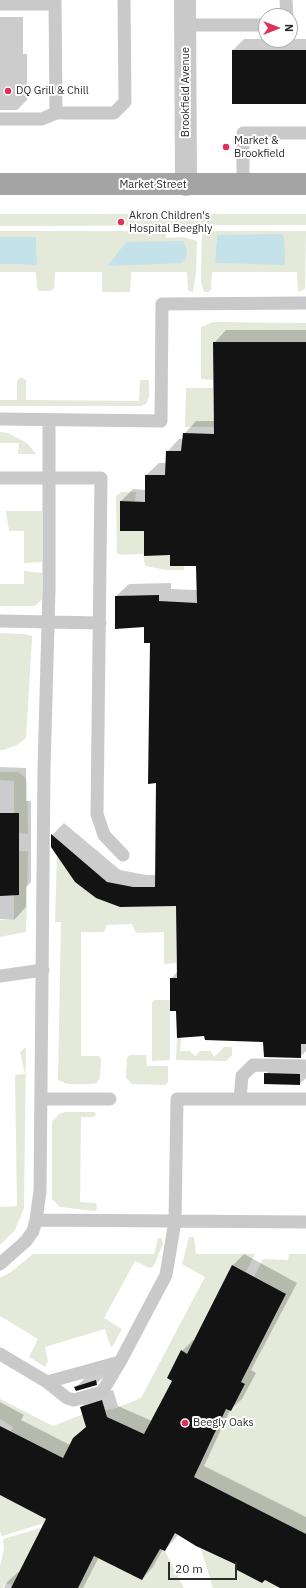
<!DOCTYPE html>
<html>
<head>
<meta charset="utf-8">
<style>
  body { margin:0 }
  #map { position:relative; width:306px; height:1588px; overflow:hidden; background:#fff; font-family:"IBM Plex Sans",sans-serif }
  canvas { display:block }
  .north { position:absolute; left:258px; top:8px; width:40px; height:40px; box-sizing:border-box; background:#fff; border:1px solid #ababab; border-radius:50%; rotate:90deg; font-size:11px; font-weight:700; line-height:16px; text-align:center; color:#2c2c2c }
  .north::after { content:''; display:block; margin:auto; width:14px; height:18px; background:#e03059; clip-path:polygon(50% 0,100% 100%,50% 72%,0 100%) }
  .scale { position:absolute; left:168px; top:1562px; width:69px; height:18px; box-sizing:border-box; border:2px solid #2c2c2c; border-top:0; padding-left:5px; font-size:12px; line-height:14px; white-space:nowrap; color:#2c2c2c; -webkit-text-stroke:3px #fff; paint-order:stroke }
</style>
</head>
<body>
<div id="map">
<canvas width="306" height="1588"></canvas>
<div class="north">N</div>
<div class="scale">20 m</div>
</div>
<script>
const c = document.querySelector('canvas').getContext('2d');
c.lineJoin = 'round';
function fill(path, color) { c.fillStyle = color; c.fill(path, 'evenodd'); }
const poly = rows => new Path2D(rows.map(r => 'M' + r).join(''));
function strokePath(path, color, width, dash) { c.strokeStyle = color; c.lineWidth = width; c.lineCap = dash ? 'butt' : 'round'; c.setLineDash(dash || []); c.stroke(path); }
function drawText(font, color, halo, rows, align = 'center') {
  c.font = font + ' "IBM Plex Sans",sans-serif'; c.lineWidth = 4; c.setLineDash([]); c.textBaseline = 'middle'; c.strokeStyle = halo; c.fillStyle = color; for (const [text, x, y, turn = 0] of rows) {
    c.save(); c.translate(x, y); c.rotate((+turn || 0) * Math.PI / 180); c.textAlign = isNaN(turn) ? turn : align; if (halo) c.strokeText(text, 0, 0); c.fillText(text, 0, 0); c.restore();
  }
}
fill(poly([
  [0,214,306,214,306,225,0,226],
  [0,231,166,231,166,238,183,237,197,241,196,272,193,292,188,290,187,272,131,272,130,292,102,292,102,272,55,272,54,288,51,291,39,291,37,288,36,272,0,272,0,264,37,265,36,237,0,237],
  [202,231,306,231,305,289,299,292,298,289,297,272,212,272,211,289,209,292,204,292,201,282],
  [217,235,285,264,215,263],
  [213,322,306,323,306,342,213,342,213,380,201,379,201,327],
  [21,377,26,380,26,400,139,401,140,380,149,380,149,397,146,404,141,406,0,406,0,400,17,400,17,381],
  [186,388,213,388,214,427,185,427],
  [0,432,8,433,27,443,36,454,18,454,19,443,0,443],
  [121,492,136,492,135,502,120,501,120,530,144,531,145,556,170,555,170,566,184,566,184,570,167,570,145,566,143,554,120,555,117,553,116,496],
  [6,511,42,511,42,562,24,563,24,531,9,531],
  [24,571,42,573,42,599,35,606,0,606,0,584,24,584],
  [0,633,25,634,32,636,32,638,26,738,17,745,3,750,0,750],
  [0,772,18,772,26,778,27,784,28,834,19,833,18,813,14,813,14,781,0,780],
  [14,851,28,851,26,932,0,937,0,920,14,920,14,895,19,895,19,864],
  [57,855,75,882,96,898,120,907,176,906,176,963,164,964,164,932,136,933,132,924,107,925,104,932,81,932,81,1056,99,1056,101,1060,100,1077,97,1083,92,1084,67,1084,58,1080,61,922,55,922],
  [154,1000,170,1000,170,1060,152,1061,152,1003],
  [181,1037,180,1051,190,1051,195,1056,200,1051,211,1051,214,1057,224,1047,232,1047,232,1055,226,1061,176,1060,177,1038],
  [26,1047,24,1208,15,1230,0,1245,0,1207,17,1206,15,1075,25,1074,20,1052],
  [130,1055,146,1055,147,1066,168,1066,168,1082,165,1085,132,1084,126,1078,127,1058],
  [65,1112,95,1112,96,1115,94,1117,81,1117,80,1202,96,1203,97,1209,95,1211,60,1207,52,1199,52,1122,59,1114],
  [189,1237,194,1237,196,1254,255,1254,246,1272,232,1265,187,1354,167,1378,172,1381,144,1434,102,1415,101,1411,116,1408,141,1398,205,1277,182,1264],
  [158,1238,161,1238,163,1243,154,1266,150,1268,135,1261,104,1318,122,1329,112,1347,110,1346,105,1329,45,1347,48,1361,45,1367,29,1357,38,1339,0,1316,0,1278,11,1272,33,1254,154,1254],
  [289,1254,306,1254,306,1534,194,1477,226,1409,231,1411,245,1385,241,1382,286,1295,254,1277,263,1259,288,1260],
  [0,1399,53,1426,86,1413,90,1427,82,1430,73,1438,63,1458,11,1431,13,1427,0,1419],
  [0,1495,46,1519,44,1523,2,1536,0,1532],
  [41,1528,13,1585,5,1583,3,1588,0,1588,0,1566,4,1549,3,1539],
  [160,1549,165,1551,184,1588,78,1588,94,1556],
  [201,1549,237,1565,235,1569,262,1583,265,1580,280,1588,213,1588]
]), '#e4e9d9');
fill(poly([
  [282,234,284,237,285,265,215,263,217,235],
  [0,237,36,237,37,265,0,264],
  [183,241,187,249,186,258,182,263,108,266,126,242]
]), '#c5e1e9');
fill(poly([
  [0,17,23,17,23,54,27,54,27,100,17,110,0,110],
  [244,39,306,39,306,103,233,50],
  [226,330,306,330,306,1051,300,1057,264,1041,205,1035,177,1010,171,979,177,972,177,905,120,906,52,847,52,835,64,823,120,870,146,875,156,875,157,782,151,642,145,626,116,596,129,584,171,583,171,589,197,590,197,565,171,554,145,530,121,501,133,489,146,490,146,475,159,463,166,463,167,452,179,439,184,439,184,434,196,421,215,421,214,343],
  [0,767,26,768,26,801,31,801,31,882,26,887,26,907,14,920,0,919],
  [278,1062,306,1062,306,1078,300,1084,265,1075],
  [244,1254,297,1283,251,1370,256,1373,242,1399,230,1410,204,1466,306,1517,306,1588,283,1588,179,1534,165,1550,163,1549,153,1567,142,1579,99,1557,83,1588,4,1588,6,1583,18,1572,20,1573,47,1519,0,1494,0,1402,24,1415,21,1420,70,1445,74,1438,87,1426,81,1407,93,1395,113,1390,118,1406,152,1421,174,1381,182,1351,193,1340,195,1341,233,1265],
  [107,1369,108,1373,96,1384,76,1387,87,1376]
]), '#0003');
fill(poly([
  [232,50,306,50,306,104,232,104],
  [213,342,306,342,306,1044,301,1044,301,1058,264,1057,263,1042,205,1040,204,1036,177,1038,176,1011,170,1011,170,978,177,978,176,906,120,907,96,898,75,882,51,847,51,834,107,882,133,887,155,887,156,783,148,784,150,643,144,643,144,627,115,629,115,596,159,595,159,601,197,603,196,566,170,566,170,555,144,556,144,531,120,531,120,501,145,502,145,475,165,475,166,451,181,451,183,433,214,434],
  [0,813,19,813,19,895,0,896],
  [264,1073,300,1074,300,1085,264,1084],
  [232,1265,286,1294,241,1382,245,1384,231,1411,226,1409,194,1477,306,1534,306,1588,280,1588,265,1580,262,1583,235,1569,237,1565,196,1546,175,1533,165,1551,160,1549,142,1580,94,1556,78,1588,11,1588,46,1519,0,1495,0,1426,63,1458,73,1438,86,1427,80,1407,102,1400,107,1417,144,1434,172,1381,167,1378,181,1350,187,1354],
  [96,1380,97,1385,76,1391,74,1387]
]), '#131313');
strokePath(poly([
  [55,0,56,113,114,113,125,102,124,0],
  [286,0,287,16],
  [0,4,55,4],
  [185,25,266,25],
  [0,119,42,119,56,113],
  [243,184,243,133,306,133],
  [0,419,161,421,162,304,306,303],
  [0,478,101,478,97,814,104,835,123,855],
  [0,621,100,623],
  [0,976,43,970],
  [41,1099,110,1099],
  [240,1099,242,1076,253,1065,306,1066],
  [36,1220,306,1222],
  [0,1264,26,1241,33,1231,36,1220,40,1191,44,769,49,589,49,420],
  [0,1354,47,1382,120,1362,166,1275,175,1221,177,1099,306,1099],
  [47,1382,67,1398,74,1400,102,1392,120,1362]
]), '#c9c9c9', 13);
strokePath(poly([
  [185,0,186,185]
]), '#c9c9c9', 22);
strokePath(poly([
  [0,184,306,184]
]), '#a4a4a4', 22);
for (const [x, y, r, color] of [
  [8,91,4,"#e03059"],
  [226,147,4,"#e03059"],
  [121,222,4,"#e03059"],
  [185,1423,4,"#e03059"]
]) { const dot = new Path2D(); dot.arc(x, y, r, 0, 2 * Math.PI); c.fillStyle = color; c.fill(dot); strokePath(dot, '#fff', 1.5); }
drawText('11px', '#2c2c2c', '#fff', [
  ["DQ Grill & Chill",16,91],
  ["Market &",234,141],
  ["Brookfield",234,154],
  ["Akron Children's",129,216],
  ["Hospital Beeghly",129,229],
  ["Beegly Oaks",193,1423]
], 'left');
drawText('11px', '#2c2c2c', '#fff', [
  ["Brookfield Avenue",186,92,-90],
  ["Market Street",153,185]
]);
</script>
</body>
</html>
